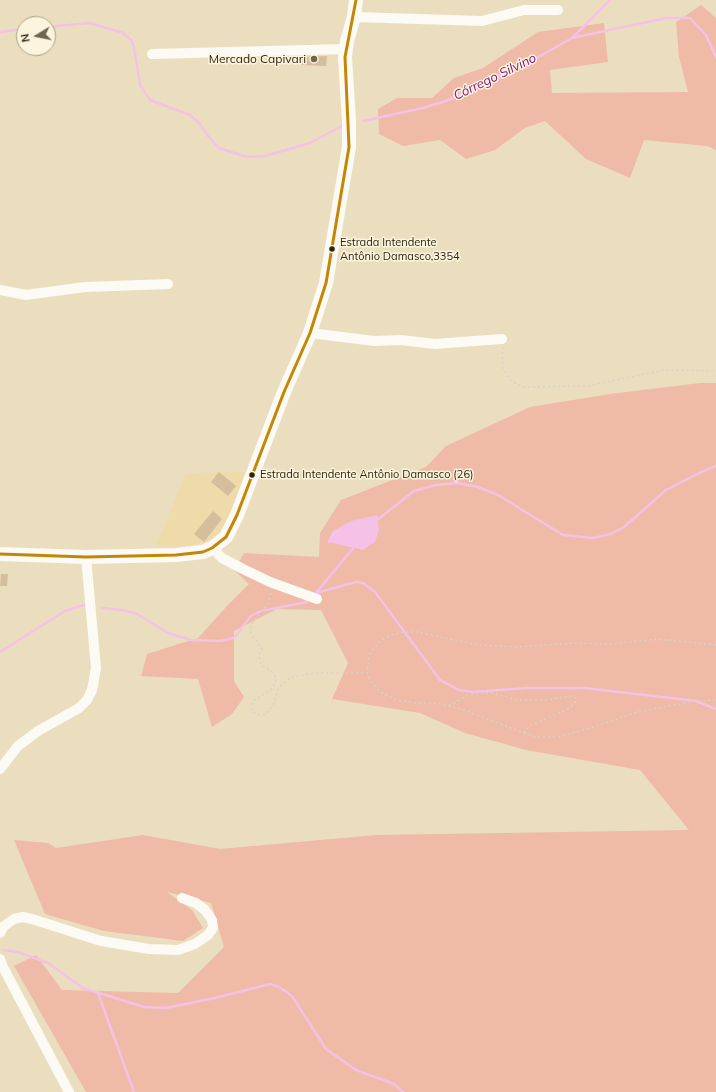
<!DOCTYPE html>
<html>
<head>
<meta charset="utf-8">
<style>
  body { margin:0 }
  #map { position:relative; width:716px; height:1092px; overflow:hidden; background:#ebdebf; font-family:Mulish,sans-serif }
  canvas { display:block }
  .north { position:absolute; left:16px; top:16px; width:40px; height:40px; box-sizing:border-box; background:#fdf4de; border:1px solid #aaa18b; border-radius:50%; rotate:260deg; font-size:11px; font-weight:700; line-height:16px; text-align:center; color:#2d240e }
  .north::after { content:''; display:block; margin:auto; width:14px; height:18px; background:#70654c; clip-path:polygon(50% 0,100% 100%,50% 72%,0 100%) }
</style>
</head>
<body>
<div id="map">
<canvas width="716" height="1092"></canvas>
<div class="north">N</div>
</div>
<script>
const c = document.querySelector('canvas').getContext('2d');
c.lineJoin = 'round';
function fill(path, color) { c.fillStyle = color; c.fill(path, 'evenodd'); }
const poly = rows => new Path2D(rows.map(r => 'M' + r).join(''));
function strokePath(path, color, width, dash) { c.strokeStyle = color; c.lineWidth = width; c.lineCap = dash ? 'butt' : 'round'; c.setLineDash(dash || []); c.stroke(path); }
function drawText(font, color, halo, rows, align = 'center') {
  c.font = font + ' Mulish,sans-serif'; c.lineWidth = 3; c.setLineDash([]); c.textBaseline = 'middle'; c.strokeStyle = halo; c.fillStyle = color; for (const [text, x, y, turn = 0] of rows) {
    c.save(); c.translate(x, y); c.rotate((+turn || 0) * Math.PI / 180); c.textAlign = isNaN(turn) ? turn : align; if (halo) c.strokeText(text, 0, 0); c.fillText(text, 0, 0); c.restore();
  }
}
fill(poly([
  [244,472,232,519,226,529,213,540,193,545,172,547,156,545,186,473]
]), '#efdaaa');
fill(poly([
  [701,5,716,18,716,150,707,146,644,140,630,178,586,159,545,121,525,128,495,150,466,159,440,140,403,146,379,134,378,109,397,98,432,98,454,78,483,68,538,32,604,23,608,62,550,70,552,93,688,92,679,57,676,22],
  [700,383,716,383,716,1092,86,1092,14,966,36,955,62,990,178,993,224,947,211,903,167,892,192,910,203,928,183,941,104,931,45,914,14,840,48,843,56,848,143,835,220,849,376,835,689,830,640,770,526,750,465,733,420,713,332,699,348,663,321,610,277,609,234,631,234,681,244,697,232,714,212,727,198,679,141,676,147,654,198,638,226,607,249,584,234,570,244,553,319,557,320,533,341,500,426,467,446,446,530,407,610,394]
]), '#efbaa6');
fill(poly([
  [377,515,379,530,375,542,363,550,327,542,333,531,351,521]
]), '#f5c1e6');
strokePath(poly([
  [48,27,90,23,123,33,131,40,134,47,140,85,150,100,190,115,199,123,208,136,219,148,247,157,265,156,310,143,342,126],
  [0,32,24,29],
  [572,38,666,18,690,18,706,35,716,57],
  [363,121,423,108,446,101,533,60,572,38,610,0],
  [377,520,414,491,436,485,457,483,478,487,498,495,563,535,593,538,611,534,624,527,666,490,699,473,716,466],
  [316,593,354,547],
  [316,593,356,582,363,583,375,592,440,680,459,690,473,692,527,688,585,688,696,701,716,709],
  [102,608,123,610,137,614,168,633,191,640,220,641,234,638,251,616,261,611,307,602],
  [0,652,65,611,84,605],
  [4,950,18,952,48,963,83,988,144,1007,166,1008,215,998,270,984,279,987,292,996,326,1049,356,1070,394,1084,403,1092],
  [98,993,134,1092]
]), '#f5c1e6', 2.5);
fill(poly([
  [327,56,326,66,301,65,301,57],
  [219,472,236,486,228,496,211,482],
  [213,511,222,519,204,542,194,534],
  [1,574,8,574,7,586,0,586]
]), '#d4be9d');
strokePath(poly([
  [503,347,502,366,510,380,523,387,587,386,665,370,716,371],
  [271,593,269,602,251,625,251,634,262,648,259,655,261,665,274,673,276,681,272,689,253,701,252,711,258,715,266,714,273,706,279,687,291,677,317,673,367,673],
  [716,645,658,639,610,644,577,643,517,647,478,645,418,632,404,632,391,635,380,641,370,653,367,673,371,682,380,692,397,700,414,703,435,703,461,709,524,733,537,737,559,737,597,726,637,712,696,701,716,700],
  [449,706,466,696,478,693,492,693,518,700,545,700,571,696,576,698,575,703,568,709,529,726,524,733]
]), '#d7d3c9', 1.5, [2, 3]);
strokePath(poly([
  [354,17,482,21,524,10,558,10],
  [152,54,346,49],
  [0,290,26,295,85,287,168,284],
  [310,333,374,341,401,340,435,344,502,339],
  [212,548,222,558,243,569,270,582,317,599],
  [0,769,18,746,38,731,79,708,87,700,92,690,96,668,86,557],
  [0,933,4,926,14,919,23,917,32,919,101,941,149,949,178,950,195,944,208,935,213,928,212,920,205,910,196,903,182,898],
  [0,959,3,967,69,1092]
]), '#fcfaf5', 10);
strokePath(poly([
  [0,554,86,557,176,555,203,552,212,548,226,537,237,515,284,392,310,333,326,283,349,147,349,121,345,57,347,41,354,17,356,0]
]), '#fcfaf5', 14);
strokePath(poly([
  [0,554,86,557,176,555,203,552,212,548,226,537,237,515,284,392,310,333,326,283,349,147,345,57,356,0]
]), '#c48604', 3);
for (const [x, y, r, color] of [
  [314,59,4,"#70654c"],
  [332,249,3.5,"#2d240e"],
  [252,475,3.5,"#2d240e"]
]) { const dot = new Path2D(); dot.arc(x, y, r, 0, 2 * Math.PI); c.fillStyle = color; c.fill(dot); strokePath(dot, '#fdf4de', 1.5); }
drawText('11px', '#2d240e', '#fdf4de', [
  ["Estrada Intendente",340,243],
  ["Antônio Damasco,3354",340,257],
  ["Estrada Intendente Antônio Damasco (26)",260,475]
], 'left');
drawText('12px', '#2d240e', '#fdf4de', [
  ["Mercado Capivari",306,59]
], 'right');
drawText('italic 13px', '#7a147b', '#fdf4de', [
  ["Córrego Silvino",495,77,-26]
]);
</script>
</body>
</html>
